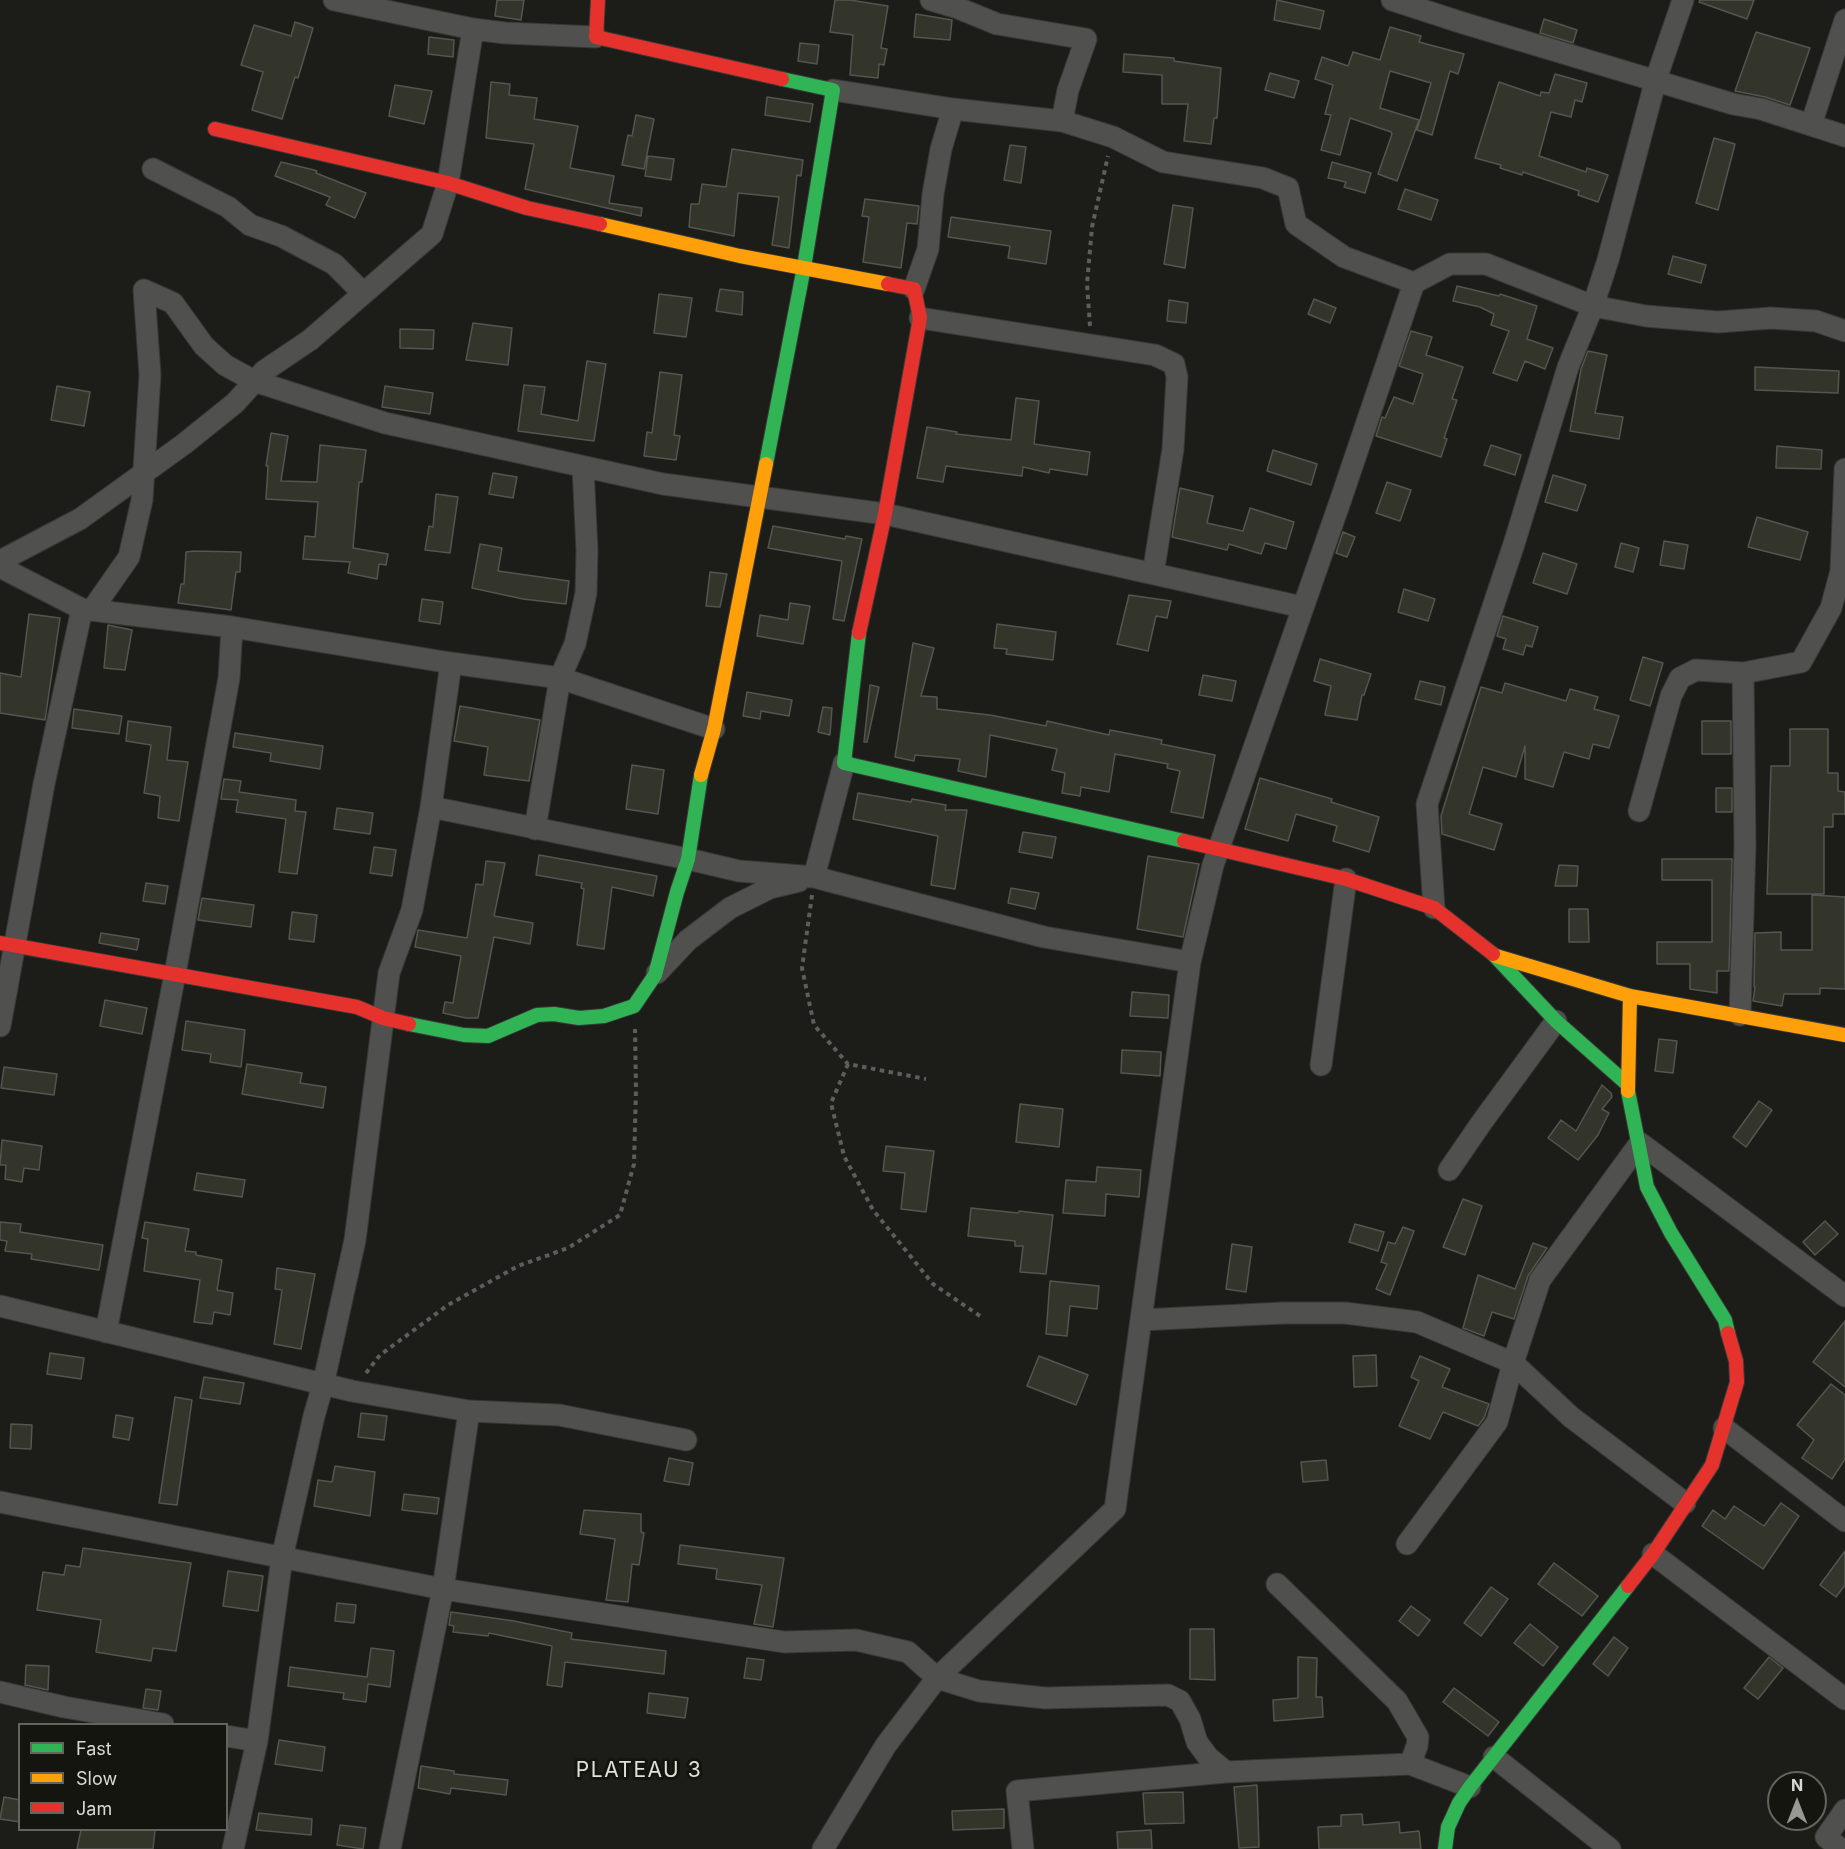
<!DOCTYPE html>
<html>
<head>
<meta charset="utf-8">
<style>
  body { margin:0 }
  #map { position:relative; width:1845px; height:1849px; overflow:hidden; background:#1c1d18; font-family:Inter,sans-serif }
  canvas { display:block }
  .legend { position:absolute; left:18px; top:1723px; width:210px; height:108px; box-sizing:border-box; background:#13150e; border:2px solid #62645e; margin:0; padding:8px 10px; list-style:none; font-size:18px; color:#d9dad6 }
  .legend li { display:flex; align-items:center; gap:12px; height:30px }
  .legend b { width:30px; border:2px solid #62645e }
  .north { position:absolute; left:1767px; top:1771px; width:60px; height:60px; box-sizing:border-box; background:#13150e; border:2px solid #62645e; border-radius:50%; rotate:0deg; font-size:16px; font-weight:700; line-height:24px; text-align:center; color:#d9dad6 }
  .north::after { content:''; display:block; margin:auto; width:21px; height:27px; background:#979894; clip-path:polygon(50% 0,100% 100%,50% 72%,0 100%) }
</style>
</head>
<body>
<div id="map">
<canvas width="1845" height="1849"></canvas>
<ul class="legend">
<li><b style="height:8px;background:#30b455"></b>Fast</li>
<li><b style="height:8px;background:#ff9f0a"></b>Slow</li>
<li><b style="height:8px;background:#e5322d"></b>Jam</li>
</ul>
<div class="north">N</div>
</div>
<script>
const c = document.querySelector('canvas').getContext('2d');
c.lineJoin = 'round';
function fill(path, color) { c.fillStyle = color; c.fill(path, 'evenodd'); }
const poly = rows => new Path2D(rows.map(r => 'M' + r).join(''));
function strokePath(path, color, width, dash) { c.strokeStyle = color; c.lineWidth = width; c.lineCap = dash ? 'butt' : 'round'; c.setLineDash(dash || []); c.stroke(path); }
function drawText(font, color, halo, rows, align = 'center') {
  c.font = font + ' Inter,sans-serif'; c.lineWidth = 6; c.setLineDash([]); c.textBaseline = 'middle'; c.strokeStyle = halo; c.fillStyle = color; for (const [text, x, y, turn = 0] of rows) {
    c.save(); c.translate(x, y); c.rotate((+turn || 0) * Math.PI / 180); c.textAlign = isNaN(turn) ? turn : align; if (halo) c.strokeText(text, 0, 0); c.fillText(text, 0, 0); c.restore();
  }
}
const building = poly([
  [497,0,524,0,521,20,495,16,497,0],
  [835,0,850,0,888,6,881,48,887,49,884,65,879,64,878,78,850,75,853,35,830,32,835,0],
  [1277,0,1324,11,1320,29,1274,20,1277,0],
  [1700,0,1754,0,1747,19,1699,2,1700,0],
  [916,14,952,20,950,40,914,37,916,14],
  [1544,19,1577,30,1573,43,1540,33,1544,19],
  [295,22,313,28,298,78,295,77,282,119,252,110,263,72,241,65,254,25,291,36,295,22],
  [1390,27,1421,36,1419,42,1464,54,1458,74,1450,71,1432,135,1417,130,1431,83,1390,71,1380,108,1419,120,1397,181,1378,174,1392,134,1391,132,1350,118,1340,155,1321,150,1331,115,1325,114,1333,85,1315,79,1322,57,1348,66,1353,52,1380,60,1390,27],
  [1756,32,1810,48,1790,105,1765,97,1735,91,1756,32],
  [429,37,454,40,453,57,428,54,429,37],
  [800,43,819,45,817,64,798,61,800,43],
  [1124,54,1174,58,1174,61,1221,68,1217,118,1214,118,1211,144,1184,141,1188,104,1162,104,1162,75,1123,72,1124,54],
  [1270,73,1299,81,1294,98,1265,90,1270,73],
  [1555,74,1587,83,1582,102,1575,100,1571,117,1551,112,1539,156,1586,172,1587,168,1608,175,1598,202,1578,195,1579,191,1523,172,1522,175,1500,168,1501,165,1475,158,1499,82,1540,96,1541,92,1549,93,1555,74],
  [491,82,510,84,509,95,537,98,534,119,578,126,570,168,614,176,609,203,642,208,641,216,525,189,534,144,486,138,491,82],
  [395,85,432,91,424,124,389,116,395,85],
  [767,97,813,104,810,122,765,115,767,97],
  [636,115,654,119,644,169,622,165,628,135,632,136,636,115],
  [1714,138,1735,144,1718,210,1696,203,1714,138],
  [1010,145,1026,147,1021,183,1004,180,1010,145],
  [732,149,803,160,801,176,797,175,789,248,772,245,779,197,738,193,734,236,689,227,691,204,699,204,702,184,726,187,732,149],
  [648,156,674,159,671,180,645,176,648,156],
  [281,162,314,170,317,171,316,173,366,193,355,218,326,205,330,197,275,176,281,162],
  [1332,162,1371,173,1365,193,1344,187,1346,182,1328,178,1332,162],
  [1405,189,1438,200,1431,220,1398,209,1405,189],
  [865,199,919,206,917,224,907,223,901,268,863,262,869,217,862,216,865,199],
  [1173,205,1193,208,1185,268,1164,264,1173,205],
  [951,217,1051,231,1046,264,1008,258,1010,246,948,237,951,217],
  [1673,256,1706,265,1701,283,1668,274,1673,256],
  [1457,286,1499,296,1500,294,1537,306,1527,339,1553,348,1545,369,1525,361,1517,381,1493,373,1509,331,1491,325,1494,314,1480,307,1453,301,1457,286],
  [720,289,743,292,742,315,716,311,720,289],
  [659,294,692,298,686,337,654,333,659,294],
  [1314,299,1336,308,1330,323,1308,314,1314,299],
  [1169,300,1188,303,1186,323,1167,321,1169,300],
  [473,323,512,328,508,365,466,360,473,323],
  [400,329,434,330,433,349,400,348,400,329],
  [1411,331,1432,337,1426,355,1463,367,1452,399,1457,400,1444,438,1447,439,1441,457,1376,436,1382,417,1385,418,1394,397,1413,404,1423,374,1399,366,1411,331],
  [1588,351,1607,355,1595,413,1623,417,1619,439,1570,431,1581,369,1588,351],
  [587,361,606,364,594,441,518,431,524,385,545,387,541,414,578,421,587,361],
  [1755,367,1839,371,1838,393,1755,390,1755,367],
  [660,372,682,375,674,435,680,436,676,460,644,456,647,432,652,433,660,372],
  [57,386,90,392,84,426,51,420,57,386],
  [385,386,433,393,430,414,382,407,385,386],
  [1016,398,1039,401,1034,444,1090,452,1087,475,1050,469,1049,473,1023,467,1022,476,946,466,943,482,917,478,927,427,957,432,956,434,1011,440,1016,398],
  [271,433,288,436,281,481,317,482,320,445,366,450,362,482,359,482,353,548,388,554,386,565,379,564,377,579,348,573,350,562,303,559,305,536,315,537,318,502,266,499,268,466,266,466,271,433],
  [1491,445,1521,455,1515,475,1484,465,1491,445],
  [1777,446,1822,450,1821,469,1776,468,1777,446],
  [1273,450,1317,464,1311,485,1267,471,1273,450],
  [493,473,517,477,513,498,489,494,493,473],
  [1553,475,1586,485,1577,511,1545,502,1553,475],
  [1387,482,1411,490,1400,521,1376,513,1387,482],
  [1180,488,1213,496,1207,523,1243,531,1250,508,1294,522,1286,549,1265,543,1261,554,1229,544,1227,550,1172,537,1180,488],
  [436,494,458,497,450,553,425,550,429,526,433,527,436,494],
  [1757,517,1808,532,1800,560,1748,547,1757,517],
  [773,526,845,539,846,536,862,539,844,621,833,619,842,561,768,548,773,526],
  [1343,532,1355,537,1347,557,1336,553,1343,532],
  [1664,541,1688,545,1684,569,1660,565,1664,541],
  [1621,543,1639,548,1633,572,1615,567,1621,543],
  [480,544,502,548,498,571,569,581,566,604,523,599,472,588,480,544],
  [195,551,241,552,240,572,236,572,231,610,178,603,181,584,184,584,186,552,195,551],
  [1543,553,1577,564,1567,594,1533,583,1543,553],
  [710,572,727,574,720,607,706,606,710,572],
  [1404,589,1435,599,1428,621,1398,612,1404,589],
  [1129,595,1171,601,1167,618,1156,616,1148,651,1117,644,1129,595],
  [422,599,443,602,440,624,419,621,422,599],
  [790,603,810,606,803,644,757,636,760,615,788,620,790,603],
  [29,614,60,618,45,720,0,713,0,673,21,677,29,614],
  [1503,616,1538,627,1532,647,1526,645,1523,655,1503,649,1506,639,1497,636,1503,616],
  [997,624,1056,632,1053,660,1006,654,1007,649,994,648,997,624],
  [108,625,132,630,125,670,104,668,108,625],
  [913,643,934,648,921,696,937,697,937,709,990,715,1046,726,1047,721,1109,735,1110,730,1162,740,1161,744,1215,755,1203,818,1171,812,1180,771,1167,768,1168,764,1115,754,1109,792,1081,787,1080,796,1062,793,1065,773,1052,770,1057,749,990,735,986,777,958,771,960,759,915,755,914,761,895,757,913,643],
  [1643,657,1663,663,1650,706,1630,700,1643,657],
  [1320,659,1371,674,1364,695,1362,695,1357,720,1325,715,1331,686,1314,681,1320,659],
  [1203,675,1236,681,1232,701,1199,695,1203,675],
  [1420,681,1445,687,1441,705,1415,699,1420,681],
  [1505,683,1566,701,1570,689,1598,697,1594,709,1619,716,1609,748,1593,744,1589,759,1564,752,1553,787,1525,779,1525,746,1516,777,1483,767,1469,814,1502,824,1494,850,1442,834,1441,816,1481,687,1502,693,1505,683],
  [870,685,879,687,867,742,864,742,870,685],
  [747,692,792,700,789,716,761,711,760,719,743,716,747,692],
  [460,706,540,720,529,781,484,775,488,747,454,741,460,706],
  [823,707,832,708,830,735,818,732,823,707],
  [74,709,122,716,119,734,72,728,74,709],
  [128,721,171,727,167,760,188,762,179,821,158,818,160,796,144,793,151,745,126,741,128,721],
  [1702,721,1731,721,1731,754,1702,754,1702,721],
  [1790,729,1828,729,1828,773,1838,773,1838,791,1845,792,1845,814,1833,814,1833,827,1824,827,1824,894,1767,894,1771,766,1790,766,1790,729],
  [235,733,323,746,320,769,270,761,271,753,233,747,235,733],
  [632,765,664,770,658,814,626,809,632,765],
  [1260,778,1332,799,1331,802,1379,817,1369,852,1333,841,1337,826,1296,814,1288,841,1245,829,1260,778],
  [224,779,241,781,239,792,296,800,295,811,306,812,297,874,279,872,286,819,236,812,238,800,221,799,224,779],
  [1716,788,1732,788,1732,812,1716,812,1716,788],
  [858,793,911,802,912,799,946,805,945,810,967,810,955,889,931,885,938,836,853,819,858,793],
  [337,808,373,813,370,834,334,829,337,808],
  [1023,832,1056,837,1052,858,1019,852,1023,832],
  [374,847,396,850,392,876,370,873,374,847],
  [539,855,657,876,653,896,612,887,604,949,577,945,584,889,581,888,582,883,536,875,539,855],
  [1148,856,1199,864,1183,937,1137,929,1148,856],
  [1662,859,1732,859,1729,971,1717,971,1717,993,1690,989,1690,964,1657,964,1657,942,1712,942,1712,880,1662,880,1662,859],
  [486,861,505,863,494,916,533,923,530,944,494,937,478,1018,466,1018,443,1013,445,1002,453,1003,461,956,415,947,418,930,467,938,476,884,483,885,486,861],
  [1559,865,1578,866,1577,886,1555,886,1559,865],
  [146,883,168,886,165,904,143,901,146,883],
  [1011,888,1039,893,1035,909,1008,903,1011,888],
  [1812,895,1845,897,1845,989,1820,988,1820,994,1784,994,1782,1006,1753,1001,1755,987,1754,987,1755,933,1781,932,1781,950,1812,950,1812,895],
  [202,898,254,905,251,927,198,920,202,898],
  [1569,909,1588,909,1589,942,1569,942,1569,909],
  [292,912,317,915,314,942,289,939,292,912],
  [101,933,139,939,137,950,99,943,101,933],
  [1132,992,1169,995,1168,1018,1130,1016,1132,992],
  [105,1000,147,1008,142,1034,100,1026,105,1000],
  [186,1021,245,1030,241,1067,210,1062,211,1054,182,1050,186,1021],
  [1659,1039,1677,1041,1673,1073,1655,1071,1659,1039],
  [1122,1050,1161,1052,1160,1076,1121,1073,1122,1050],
  [247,1064,302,1073,300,1083,326,1087,323,1108,242,1094,247,1064],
  [4,1067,57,1074,54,1095,1,1088,4,1067],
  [1602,1085,1611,1093,1612,1097,1602,1109,1609,1113,1598,1135,1578,1160,1548,1138,1561,1120,1576,1131,1602,1085],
  [1759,1101,1772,1110,1746,1147,1733,1137,1759,1101],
  [1020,1104,1063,1109,1059,1147,1016,1142,1020,1104],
  [2,1140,42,1146,39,1170,24,1168,22,1182,5,1179,6,1165,0,1165,2,1140],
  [886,1146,934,1151,926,1212,901,1209,905,1173,883,1171,886,1146],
  [1097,1167,1141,1170,1139,1197,1106,1194,1105,1216,1063,1213,1066,1180,1096,1182,1097,1167],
  [197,1173,245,1180,242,1197,194,1190,197,1173],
  [1463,1199,1482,1206,1465,1255,1443,1247,1463,1199],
  [971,1208,1018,1213,1019,1211,1053,1215,1046,1274,1020,1272,1023,1246,1015,1246,1015,1241,968,1236,971,1208],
  [1825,1221,1838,1234,1815,1255,1803,1242,1825,1221],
  [0,1222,21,1224,20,1232,103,1245,99,1270,31,1259,32,1254,5,1251,7,1241,0,1240,0,1222],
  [145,1222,189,1229,185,1251,196,1252,196,1255,222,1260,217,1290,233,1293,230,1315,214,1312,212,1324,194,1322,200,1280,144,1271,148,1239,142,1238,145,1222],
  [1355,1224,1384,1232,1378,1251,1349,1242,1355,1224],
  [1403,1227,1414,1231,1390,1295,1376,1289,1387,1264,1381,1262,1388,1242,1395,1244,1403,1227],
  [1533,1243,1547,1248,1528,1276,1514,1319,1492,1312,1484,1336,1463,1328,1478,1275,1515,1289,1533,1243],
  [1232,1244,1252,1247,1246,1292,1226,1289,1232,1244],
  [277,1268,315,1274,301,1349,274,1344,282,1290,275,1289,277,1268],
  [1050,1281,1099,1286,1097,1309,1070,1306,1067,1336,1046,1334,1050,1281],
  [1845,1321,1845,1387,1813,1362,1845,1321],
  [50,1353,84,1358,81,1379,47,1374,50,1353],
  [1376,1355,1377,1386,1354,1387,1353,1356,1376,1355],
  [1039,1356,1088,1375,1076,1405,1027,1386,1039,1356],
  [1420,1356,1450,1369,1442,1387,1489,1404,1484,1418,1478,1426,1443,1412,1430,1439,1399,1426,1419,1381,1411,1377,1420,1356],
  [204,1377,244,1383,240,1404,200,1398,204,1377],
  [1831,1384,1845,1395,1845,1459,1832,1479,1802,1458,1814,1440,1797,1425,1831,1384],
  [175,1397,192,1400,177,1505,159,1503,175,1397],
  [361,1413,387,1416,384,1440,358,1437,361,1413],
  [116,1415,133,1418,129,1440,113,1437,116,1415],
  [11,1424,32,1425,31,1449,10,1448,11,1424],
  [669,1458,693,1463,689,1485,664,1481,669,1458],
  [1326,1460,1328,1480,1303,1482,1301,1462,1326,1460],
  [335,1466,375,1472,370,1516,314,1506,318,1480,332,1482,335,1466],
  [404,1494,439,1498,437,1514,402,1510,404,1494],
  [1781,1503,1799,1516,1763,1569,1702,1526,1713,1510,1725,1519,1734,1506,1764,1526,1781,1503],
  [584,1510,641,1514,641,1532,644,1533,639,1565,632,1564,628,1602,606,1600,615,1539,580,1534,584,1510],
  [680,1545,784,1558,773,1627,754,1624,762,1585,716,1579,717,1569,678,1564,680,1545],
  [83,1548,191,1563,176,1651,153,1648,151,1661,96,1652,101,1620,37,1610,43,1572,64,1575,66,1565,80,1567,83,1548],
  [1845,1551,1845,1585,1836,1597,1820,1585,1845,1551],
  [1554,1563,1598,1596,1582,1616,1538,1584,1554,1563],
  [228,1571,263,1576,258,1611,223,1606,228,1571],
  [1491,1587,1508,1599,1481,1636,1464,1623,1491,1587],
  [337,1603,356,1605,354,1623,335,1621,337,1603],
  [1411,1606,1430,1620,1418,1636,1399,1621,1411,1606],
  [451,1612,514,1621,572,1633,571,1639,666,1651,664,1674,565,1662,562,1687,547,1685,552,1646,489,1633,488,1636,453,1632,454,1626,449,1625,451,1612],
  [1530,1624,1558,1647,1543,1666,1514,1643,1530,1624],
  [1190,1629,1214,1629,1215,1680,1190,1679,1190,1629],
  [1614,1637,1628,1648,1608,1676,1593,1664,1614,1637],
  [371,1648,394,1651,390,1687,368,1684,366,1702,343,1699,344,1693,288,1686,290,1667,367,1677,371,1648],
  [1298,1657,1317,1658,1316,1697,1322,1697,1323,1717,1274,1721,1273,1700,1298,1698,1298,1657],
  [1769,1657,1783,1668,1758,1699,1744,1688,1769,1657],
  [747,1658,764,1660,761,1680,744,1678,747,1658],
  [26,1665,49,1666,48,1690,25,1685,26,1665],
  [1454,1688,1499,1722,1488,1736,1443,1702,1454,1688],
  [146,1689,161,1691,158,1710,143,1708,146,1689],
  [649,1693,688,1698,685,1718,647,1713,649,1693],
  [279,1740,325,1747,322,1771,275,1764,279,1740],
  [421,1766,454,1771,454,1774,508,1780,506,1795,451,1788,450,1794,418,1788,421,1766],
  [1257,1785,1259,1847,1239,1848,1234,1787,1257,1785],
  [1183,1792,1184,1823,1145,1824,1143,1793,1183,1792],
  [4,1797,20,1800,20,1822,0,1819,4,1797],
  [1004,1809,1004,1828,953,1830,952,1811,1004,1809],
  [259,1813,312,1819,311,1835,256,1830,259,1813],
  [1362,1814,1363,1825,1399,1822,1400,1833,1419,1831,1421,1849,1319,1849,1318,1827,1341,1826,1341,1815,1362,1814],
  [340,1825,366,1828,363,1849,337,1845,340,1825],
  [81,1830,155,1830,153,1849,77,1849,81,1830],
  [1151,1830,1152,1849,1118,1849,1117,1832,1151,1830]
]);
fill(building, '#33352a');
strokePath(building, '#545551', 1.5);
const street = poly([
  [334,0,473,29],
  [931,0,958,8,997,24,1086,39,1068,90,1062,121],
  [1392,0,1463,23,1733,104,1761,109,1845,136],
  [833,90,953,109,1062,121,1113,137,1163,162,1263,178,1288,188,1296,224,1344,257,1414,283,1450,264,1486,264,1593,306,1608,260,1656,79,1683,0],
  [1811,125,1845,20],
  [153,169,228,207,250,225,281,236,334,264,363,293],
  [914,289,928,249,933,194,941,149,953,109],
  [920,318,1155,355,1174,364,1177,377,1173,449,1153,574],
  [0,561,80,519,184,444,235,403,264,371,310,340,432,234,448,183,473,29,505,33,596,37],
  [0,567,82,609,232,627,451,663,560,678,714,729],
  [92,610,129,557,142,500,150,375,144,290,173,303,204,346,225,365,254,381,385,423,663,484,885,514,1302,607],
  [431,807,688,859,739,871,814,877,1044,937,1190,962],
  [1639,811,1671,696,1680,678,1696,670,1743,673,1801,662,1831,608,1841,571,1845,469],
  [535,829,560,678,575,644,586,593,587,550,583,468],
  [814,877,844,763],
  [1434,908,1427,804,1514,544,1568,367,1593,306,1646,316,1718,322,1771,318,1816,321,1845,331],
  [657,973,688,940,730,908,770,888,799,881],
  [1740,1015,1745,845,1743,673],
  [0,1026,44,784,82,609],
  [1321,1065,1346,879],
  [1449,1170,1482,1122,1556,1021],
  [0,1306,352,1391,469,1411,559,1415,686,1440],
  [1141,1320,1283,1313,1345,1313,1417,1322,1513,1363,1571,1417,1685,1503],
  [106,1332,175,974,229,678,232,627],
  [1724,1428,1845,1521],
  [0,1502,443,1589,784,1642,856,1640,908,1652,937,1678,979,1691,1045,1698,1168,1695,1180,1701,1190,1719,1197,1742,1208,1757,1226,1772],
  [1407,1544,1497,1422,1513,1363,1540,1280,1640,1143,1845,1296],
  [1653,1554,1845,1699],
  [1277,1584,1397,1701,1418,1737,1417,1746,1410,1764],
  [0,1692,64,1707,163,1724],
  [226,1736,257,1741],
  [1494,1757,1610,1849],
  [233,1849,257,1741,282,1558,314,1416,323,1385,355,1240,389,973,412,910,431,807,451,663],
  [390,1849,443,1589,469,1411],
  [823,1849,886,1745,937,1678,1115,1509,1190,962,1213,865,1341,499,1414,283],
  [1023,1849,1017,1791,1226,1772,1410,1764,1470,1787],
  [1841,1849,1826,1837,1845,1810]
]);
const fast = poly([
  [766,464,804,267,833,90,782,79],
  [859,633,844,763,1184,841],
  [1493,954,1556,1021,1627,1084],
  [409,1024,464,1035,488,1036,537,1015,554,1014,579,1018,604,1016,634,1006,655,975,677,892,688,859,701,775],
  [1628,1091,1647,1187,1671,1233,1725,1320,1728,1333],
  [1445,1849,1448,1827,1459,1803,1470,1787,1628,1586]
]);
const slow = poly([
  [600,224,740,256,888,284],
  [701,775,714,729,766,464],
  [1496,956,1630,996,1845,1035],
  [1628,1091,1630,996]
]);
const jam = poly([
  [598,0,596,37,782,79],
  [215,129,448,183,527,208,600,224],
  [859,633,885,514,920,318,914,289,888,284],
  [1184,841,1346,879,1434,908,1493,954],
  [0,943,357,1007,383,1018,409,1024],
  [1628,1586,1653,1554,1712,1465,1737,1382,1736,1361,1728,1333]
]);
strokePath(street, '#383936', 23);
strokePath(fast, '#383936', 16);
strokePath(slow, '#383936', 16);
strokePath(jam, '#383936', 16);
strokePath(poly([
  [1090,326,1087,284,1092,227,1108,156],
  [812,895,802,968,814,1025,848,1064,926,1079],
  [848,1064,831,1103,844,1156,873,1210,933,1284,980,1316],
  [366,1373,380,1355,448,1305,518,1266,568,1248,620,1215,634,1164,636,1089,635,1029]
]), '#5d5e5b', 4, [4.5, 4.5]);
strokePath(street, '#50504e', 21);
strokePath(fast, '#30b455', 14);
strokePath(slow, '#ff9f0a', 14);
strokePath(jam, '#e5322d', 14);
c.letterSpacing = '1.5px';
drawText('21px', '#dfe1d8', '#13150e', [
  ["PLATEAU 3",639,1771]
]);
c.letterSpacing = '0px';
</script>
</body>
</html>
